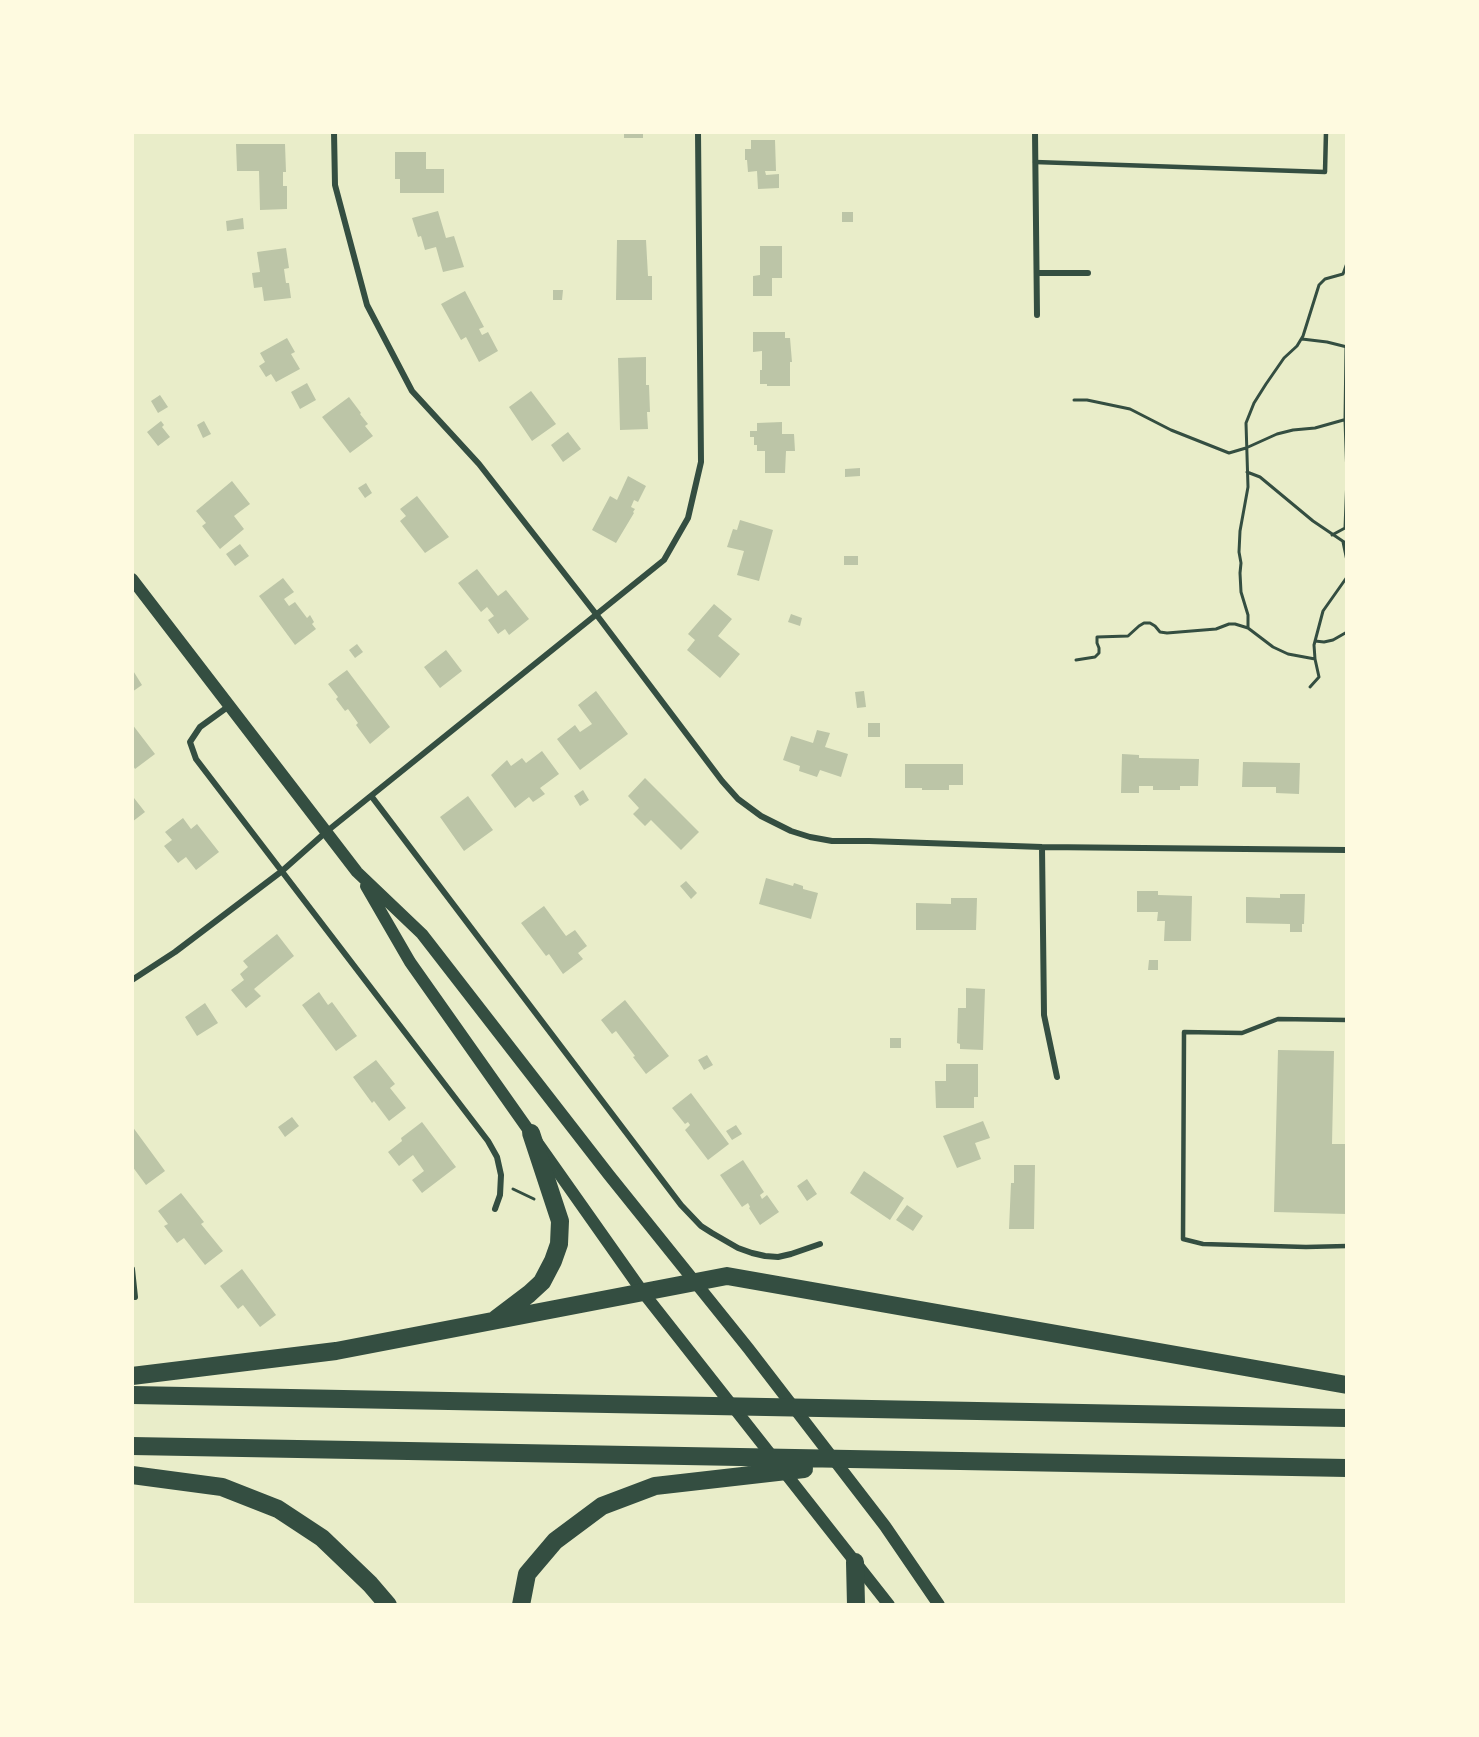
<!DOCTYPE html>
<html>
<head>
<meta charset="utf-8">
<style>
  body { margin:0 }
  #map { position:relative; width:1479px; height:1737px; overflow:hidden; background:#e9edc9; font-family:Roboto,sans-serif }
  canvas { display:block }
  .frame { position:absolute; inset:0; border:134px solid #fefae0; pointer-events:none }
</style>
</head>
<body>
<div id="map">
<canvas width="1479" height="1737"></canvas>
<div class="frame"></div>
</div>
<script>
const c = document.querySelector('canvas').getContext('2d');
c.lineJoin = 'round';
function fill(path, color) { c.fillStyle = color; c.fill(path, 'evenodd'); }
const poly = rows => new Path2D(rows.map(r => 'M' + r).join(''));
function strokePath(path, color, width, dash) { c.strokeStyle = color; c.lineWidth = width; c.lineCap = dash ? 'butt' : 'round'; c.setLineDash(dash || []); c.stroke(path); }
fill(poly([
  [624,132,643,132,643,138,624,138],
  [751,140,775,140,776,171,765,171,766,175,779,174,779,188,758,189,757,171,748,172,747,160,745,160,745,149,751,149],
  [236,144,285,144,286,172,283,172,283,186,287,186,287,209,260,210,259,171,237,171],
  [395,152,426,152,426,169,444,169,444,193,400,193,400,179,395,179],
  [438,211,446,238,454,236,464,267,443,272,436,247,425,250,421,236,418,237,412,218],
  [842,212,853,212,853,222,842,222],
  [243,218,244,229,227,231,226,221],
  [617,240,646,240,648,276,652,276,652,300,616,300],
  [760,246,782,246,782,278,772,278,772,296,753,296,753,276,760,275],
  [286,248,289,268,284,269,286,283,289,283,291,298,264,301,262,287,254,288,252,273,260,272,257,252],
  [553,290,563,290,562,300,553,300],
  [465,291,484,327,479,329,482,335,488,332,498,351,479,362,466,337,461,340,441,304],
  [753,332,785,332,785,338,790,338,792,362,790,362,790,386,767,386,767,384,760,384,760,370,762,370,762,351,753,352],
  [287,338,295,352,291,354,300,369,276,382,271,374,266,377,259,366,265,362,260,353],
  [646,357,646,385,649,385,650,412,647,412,648,429,620,430,618,358],
  [307,383,316,400,300,409,291,392],
  [531,391,556,424,532,441,509,407],
  [160,395,168,407,158,413,151,401],
  [349,397,361,413,360,414,368,424,365,426,373,436,350,453,322,417],
  [161,421,164,425,162,427,170,437,158,446,147,432],
  [204,421,211,434,203,438,197,425],
  [782,422,782,434,794,434,795,451,786,451,785,473,765,473,765,451,757,451,757,445,754,445,754,437,750,437,750,431,757,431,757,423],
  [568,432,581,449,563,462,551,445],
  [860,468,860,476,845,477,845,469],
  [628,476,646,486,638,502,634,500,631,507,635,509,633,512,634,513,616,543,592,530,610,496,617,500],
  [232,481,250,504,234,516,244,529,220,549,202,526,206,523,196,511],
  [366,483,372,493,365,498,358,488],
  [417,496,449,537,425,553,400,521,406,516,400,509],
  [740,520,773,530,759,581,737,575,744,551,727,547,733,529,737,530],
  [240,544,249,556,235,566,226,554],
  [844,556,858,556,858,565,844,565],
  [477,569,498,596,506,590,529,619,509,635,505,629,498,634,488,620,494,616,487,607,481,612,458,583],
  [283,578,294,592,284,599,289,606,295,602,307,618,310,615,314,622,312,624,316,629,295,645,259,596],
  [714,604,732,619,718,636,740,654,720,678,687,650,695,640,688,634],
  [791,614,802,618,800,626,788,622],
  [357,644,363,652,355,658,349,650],
  [446,650,462,671,440,688,424,667],
  [132,669,142,685,132,692],
  [347,670,390,727,370,744,356,725,358,723,348,709,345,711,336,699,338,697,328,684],
  [596,691,628,734,580,770,557,739,575,725,580,732,592,724,578,705],
  [864,691,866,707,857,708,855,692],
  [868,723,880,723,880,737,868,737],
  [132,724,155,754,135,769,132,764],
  [817,730,830,733,825,747,848,754,841,777,820,770,817,777,799,771,800,766,783,760,791,736,813,743],
  [542,751,559,774,540,788,545,794,533,802,529,797,515,808,491,775,507,760,511,766,522,758,526,763],
  [1122,754,1139,755,1139,758,1199,759,1198,786,1180,786,1180,790,1153,790,1153,786,1139,786,1139,793,1121,793],
  [1243,762,1300,763,1299,794,1276,793,1276,787,1242,787],
  [905,764,963,764,963,785,949,785,949,790,922,790,922,788,905,788],
  [645,778,699,832,681,850,651,820,645,826,633,814,639,808,628,796],
  [583,790,589,800,580,806,574,796],
  [468,796,493,830,464,851,440,817],
  [134,798,145,812,132,822,132,800],
  [183,818,191,829,197,824,219,852,196,870,186,857,178,863,164,846,172,840,165,832],
  [766,878,793,886,794,883,803,886,803,889,818,893,811,919,759,904],
  [686,881,697,893,691,899,680,886],
  [1137,891,1158,891,1158,895,1192,896,1191,941,1164,941,1165,921,1157,921,1158,912,1137,912],
  [1280,894,1305,894,1304,924,1302,924,1302,932,1290,932,1290,924,1246,923,1246,897,1280,898],
  [951,898,977,898,976,930,916,930,916,903,951,904],
  [544,906,566,936,575,930,587,946,578,953,583,959,563,974,549,954,546,956,521,923],
  [277,934,294,956,254,989,261,996,246,1008,231,990,244,980,240,974,248,967,243,961],
  [1149,960,1158,960,1158,970,1148,970],
  [966,988,985,989,983,1050,960,1049,960,1044,957,1043,958,1008,966,1008],
  [319,992,328,1005,332,1002,357,1036,336,1051,302,1005],
  [625,1000,669,1056,646,1074,633,1057,635,1056,616,1031,612,1034,601,1020],
  [205,1003,218,1023,197,1036,185,1017],
  [890,1038,901,1038,901,1048,890,1048],
  [1278,1050,1334,1051,1332,1144,1347,1144,1347,1214,1274,1212],
  [707,1055,713,1065,704,1070,698,1060],
  [376,1060,395,1084,390,1088,406,1108,389,1121,374,1101,372,1103,353,1077],
  [946,1064,978,1064,978,1097,974,1097,974,1108,936,1108,935,1081,946,1081],
  [691,1093,729,1144,708,1160,685,1130,690,1125,688,1122,685,1124,672,1108],
  [292,1117,299,1126,285,1137,278,1127],
  [983,1121,990,1138,975,1143,981,1159,957,1168,943,1136],
  [422,1122,456,1167,422,1193,412,1180,424,1171,413,1155,399,1166,388,1152,402,1141,401,1138],
  [736,1125,742,1134,732,1140,726,1131],
  [132,1126,165,1171,146,1185,132,1166],
  [743,1160,764,1192,760,1195,762,1199,767,1195,779,1212,760,1225,749,1208,750,1207,748,1203,742,1207,720,1175],
  [1014,1165,1035,1165,1034,1229,1009,1229,1011,1183,1014,1183],
  [864,1171,904,1198,890,1220,850,1193],
  [807,1179,817,1194,807,1201,797,1186],
  [181,1193,204,1222,201,1224,223,1251,205,1265,184,1238,177,1243,164,1226,168,1224,158,1211],
  [907,1205,923,1216,913,1231,896,1220],
  [242,1269,276,1315,260,1327,243,1305,238,1309,220,1286]
]), '#bcc5a7');
strokePath(poly([
  [1302,339,1327,342,1347,347],
  [1074,400,1087,400,1130,409,1171,430,1229,453,1246,448,1277,434,1293,430,1315,428,1347,419],
  [1247,472,1260,477,1313,521,1347,544],
  [1332,535,1345,528,1347,477,1345,420,1346,347],
  [1343,542,1347,561],
  [1315,641,1324,642,1333,640,1347,632],
  [1315,659,1314,645,1323,611,1347,577],
  [1076,660,1095,657,1099,653,1099,648,1097,643,1097,637,1128,636,1139,626,1144,623,1150,623,1155,626,1160,632,1167,633,1216,629,1229,624,1235,624,1248,628],
  [1310,687,1319,677,1315,659,1288,654,1273,647,1248,628,1248,615,1241,592,1240,573,1241,563,1239,552,1240,531,1248,487,1246,423,1254,403,1266,384,1284,358,1297,346,1303,336,1319,285,1325,279,1343,274,1347,263],
  [513,1189,534,1199]
]), '#344e41', 3);
strokePath(poly([
  [1035,162,1325,172,1326,132],
  [1347,1020,1278,1019,1242,1033,1184,1032,1183,1239,1203,1244,1306,1247,1347,1246]
]), '#344e41', 4.5);
strokePath(poly([
  [334,132,335,185,367,305,412,391,479,464,596,614,722,781,738,799,761,816,791,831,810,837,832,841,869,841,1042,847,1347,850],
  [1035,132,1037,315],
  [1037,273,1088,273],
  [229,706,200,727,190,742,196,759,488,1141,497,1157,501,1175,500,1195,495,1209],
  [372,797,681,1205,701,1226,712,1233,738,1248,752,1253,765,1256,778,1257,791,1254,820,1244],
  [1042,847,1044,1015,1057,1077],
  [132,980,175,952,282,871,326,832,664,560,688,518,701,462,698,132],
  [132,1269,135,1297]
]), '#344e41', 6);
strokePath(poly([
  [132,579,357,872,422,934,609,1175,748,1348,885,1526,939,1605],
  [366,886,410,962,642,1291,889,1605]
]), '#344e41', 12);
strokePath(poly([
  [496,1319,529,1294,542,1282,553,1261,559,1244,560,1221,531,1133],
  [132,1376,336,1351,727,1276,1347,1385],
  [132,1395,1347,1418],
  [132,1446,1347,1468],
  [132,1475,222,1487,278,1509,322,1538,370,1584,388,1605],
  [855,1562,856,1605],
  [521,1605,527,1574,555,1541,602,1506,655,1486,804,1469]
]), '#344e41', 18);
</script>
</body>
</html>
